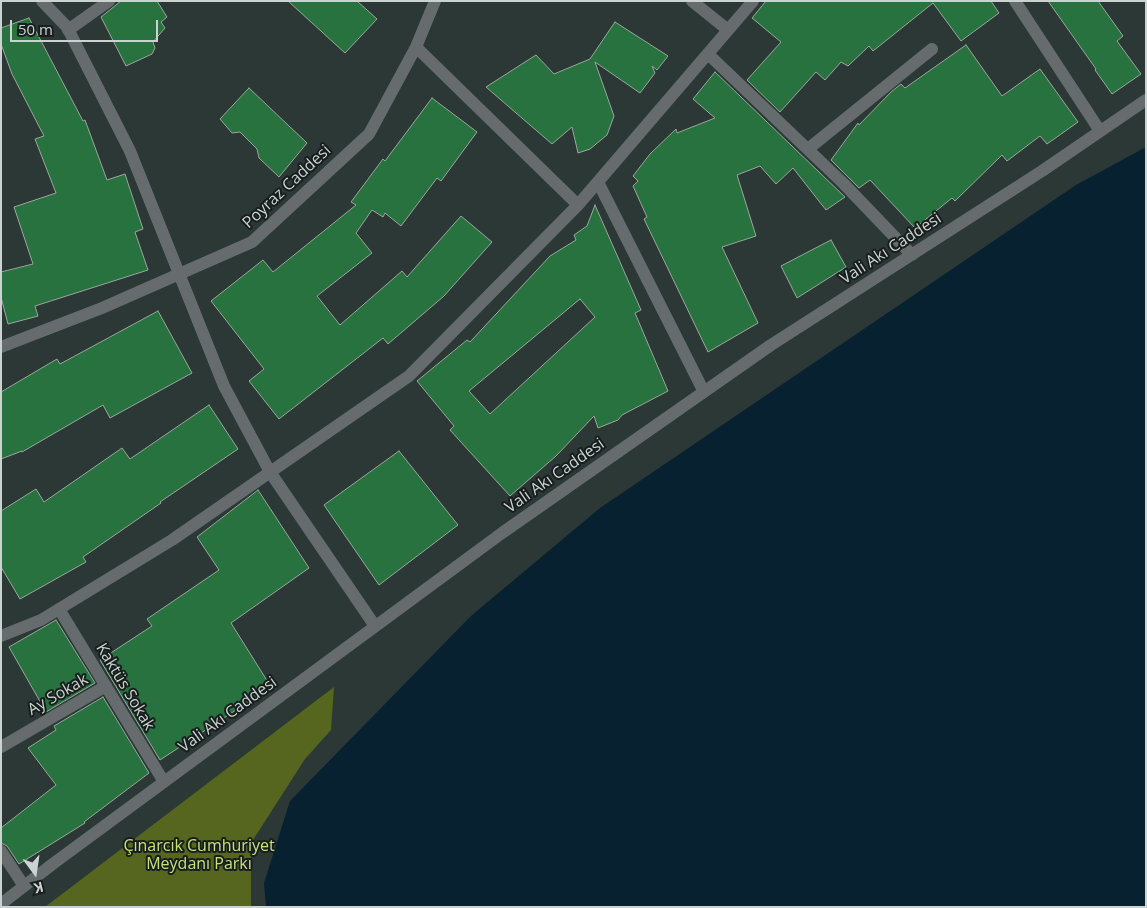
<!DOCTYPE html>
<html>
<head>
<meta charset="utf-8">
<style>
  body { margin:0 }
  #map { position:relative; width:1147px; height:908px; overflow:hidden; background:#2b3836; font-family:"Open Sans",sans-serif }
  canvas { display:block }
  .frame { position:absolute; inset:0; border:2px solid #cbd3d1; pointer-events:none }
  .north { position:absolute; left:10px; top:848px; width:50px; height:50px; -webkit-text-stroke:4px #181e1d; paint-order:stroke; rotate:166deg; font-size:14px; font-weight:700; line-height:20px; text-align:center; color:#cbd3d1 }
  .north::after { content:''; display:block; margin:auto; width:18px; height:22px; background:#cbd3d1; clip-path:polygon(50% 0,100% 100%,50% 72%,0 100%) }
  .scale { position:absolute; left:10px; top:20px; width:148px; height:22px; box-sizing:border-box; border:2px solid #cbd3d1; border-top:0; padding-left:6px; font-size:15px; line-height:18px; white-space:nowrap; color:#cbd3d1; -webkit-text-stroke:4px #181e1d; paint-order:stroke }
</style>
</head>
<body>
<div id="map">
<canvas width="1147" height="908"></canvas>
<div class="frame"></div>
<div class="north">K</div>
<div class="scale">50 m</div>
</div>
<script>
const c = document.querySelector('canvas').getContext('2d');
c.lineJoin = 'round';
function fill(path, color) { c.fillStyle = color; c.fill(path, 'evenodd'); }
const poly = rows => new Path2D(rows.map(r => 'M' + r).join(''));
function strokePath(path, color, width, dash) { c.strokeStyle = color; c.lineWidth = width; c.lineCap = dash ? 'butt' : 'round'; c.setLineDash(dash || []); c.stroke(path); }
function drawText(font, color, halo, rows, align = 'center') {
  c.font = font + ' "Open Sans",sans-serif'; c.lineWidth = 4; c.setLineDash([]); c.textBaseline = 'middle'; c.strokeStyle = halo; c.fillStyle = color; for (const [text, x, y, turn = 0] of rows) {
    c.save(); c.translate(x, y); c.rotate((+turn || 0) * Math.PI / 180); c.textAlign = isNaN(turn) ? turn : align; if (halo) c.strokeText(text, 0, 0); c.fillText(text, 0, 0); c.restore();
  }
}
fill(poly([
  [334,687,331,730,305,759,251,843,251,907,45,907]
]), '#56661f');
fill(poly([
  [1146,147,1146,907,266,907,264,883,290,801,471,616,600,508,1076,185]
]), '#072131');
const building = poly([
  [121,1,157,1,167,17,161,22,165,28,153,42,155,48,152,54,126,66,101,17,121,1],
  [288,1,357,1,377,19,345,53,288,1],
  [766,1,991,1,999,13,961,41,933,3,873,51,869,46,848,66,841,62,825,80,816,72,780,112,747,80,781,42,752,18,766,1],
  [1048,1,1098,1,1123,36,1117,41,1141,74,1112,94,1095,70,1096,69,1048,1],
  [29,18,83,121,85,120,107,180,125,174,143,229,135,232,148,270,35,306,38,316,8,324,1,297,1,272,33,264,14,207,56,193,35,139,44,136,12,74,1,44,1,28,29,18],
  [615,22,668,56,657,70,652,66,655,73,640,93,595,62,614,116,607,135,590,149,578,153,572,127,552,144,486,87,536,55,554,74,590,59,615,22],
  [966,45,1002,96,1040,69,1078,122,1047,144,1040,136,1007,161,1002,155,955,201,952,198,915,228,870,180,859,188,831,160,858,123,859,125,891,92,901,84,905,88,966,45],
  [715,72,845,197,826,210,793,168,776,184,760,166,737,175,756,236,722,247,758,323,708,352,644,219,647,217,633,186,638,181,633,176,650,154,676,129,677,133,715,118,693,99,715,72],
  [249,88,307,143,279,177,259,158,257,149,240,132,232,133,220,119,249,88],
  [432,98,477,132,441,181,437,178,401,226,385,213,383,217,372,210,356,233,372,253,317,296,340,325,402,271,407,277,461,216,492,242,444,296,388,344,383,338,279,419,249,381,264,369,211,301,263,260,273,272,356,205,351,202,383,159,385,161,432,98],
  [595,205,641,310,635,313,668,391,622,415,618,420,598,428,594,416,556,456,510,496,450,430,454,426,417,381,467,340,470,342,550,256,576,240,574,235,587,226,595,205],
  [580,299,595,317,490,414,469,391,580,299],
  [831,240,846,267,797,298,781,266,831,240],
  [158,311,192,373,110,418,103,405,22,452,22,451,1,459,1,392,57,359,60,364,158,311],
  [209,405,238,449,160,502,161,503,83,557,86,562,20,599,1,567,1,511,36,489,44,502,122,448,130,459,209,405],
  [399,451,458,525,379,585,324,505,399,451],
  [258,490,309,568,231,623,271,687,160,760,100,660,152,626,147,619,219,570,197,537,258,490],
  [56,620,95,683,46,712,9,647,56,620],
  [103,697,149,773,84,822,85,823,19,864,7,846,1,843,1,828,56,785,28,748,56,730,54,726,103,697]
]);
fill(building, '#27723f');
strokePath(building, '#9ca79e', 1);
strokePath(poly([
  [42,1,67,27,130,151,224,386,270,472,375,626],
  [692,1,728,30],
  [1015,1,1100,131],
  [68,30,109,1],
  [416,47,578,205],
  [708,54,843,183,912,255],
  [808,149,932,49],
  [598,182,704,392],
  [1,347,102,308,252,242,369,134,416,47,435,1],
  [59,609,164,782],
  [1,636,41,620,172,540,409,376,578,205,753,1],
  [1,747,106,686],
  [1,851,24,886],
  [1,904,54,863,502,533,771,345,1042,171,1146,100]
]), '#666c6e', 12);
drawText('16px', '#cbd3d1', '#181e1d', [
  ["Poyraz Caddesi",287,187,-43],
  ["Vali Akı Caddesi",891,249,-33],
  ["Vali Akı Caddesi",555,476,-35],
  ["Kaktüs Sokak",125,687,59],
  ["Ay Sokak",58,695,-30],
  ["Vali Akı Caddesi",228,715,-36]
]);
drawText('16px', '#c7e275', '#181e1d', [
  ["Çınarcık Cumhuriyet",199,846],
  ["Meydanı Parkı",199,864]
]);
</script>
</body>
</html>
